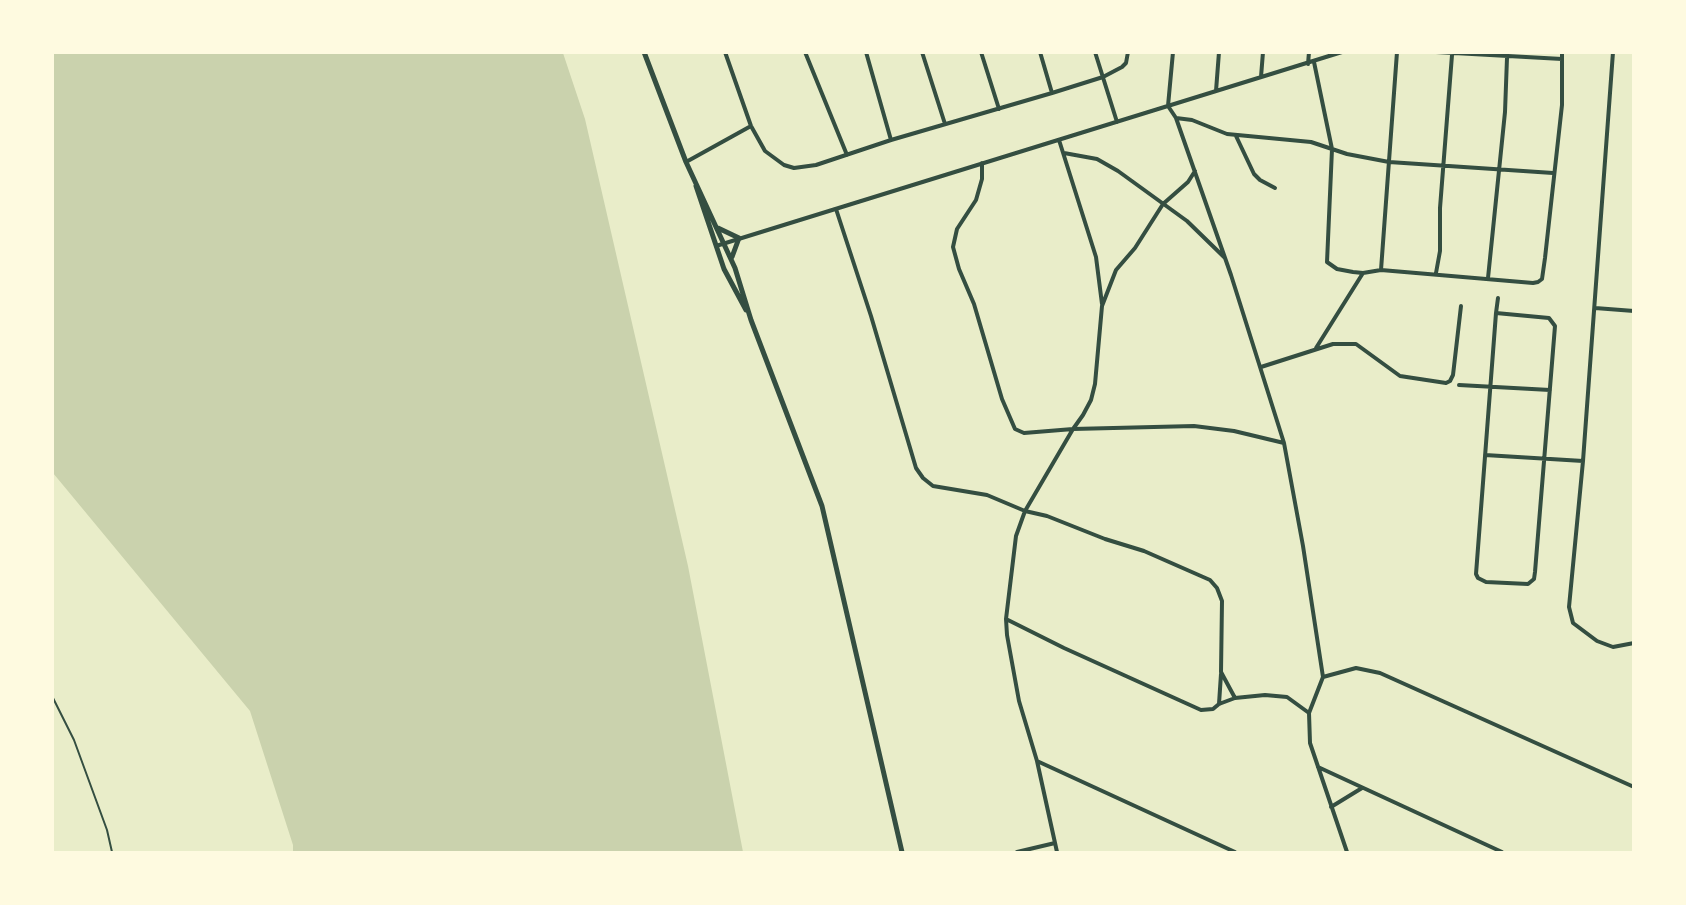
<!DOCTYPE html>
<html>
<head>
<meta charset="utf-8">
<style>
  body { margin:0 }
  #map { position:relative; width:1686px; height:905px; overflow:hidden; background:#e9edc9; font-family:"Titillium Web",sans-serif }
  canvas { display:block }
  .frame { position:absolute; inset:0; border:54px solid #fefae0; pointer-events:none }
</style>
</head>
<body>
<div id="map">
<canvas width="1686" height="905"></canvas>
<div class="frame"></div>
</div>
<script>
const c = document.querySelector('canvas').getContext('2d');
c.lineJoin = 'round';
function fill(path, color) { c.fillStyle = color; c.fill(path, 'evenodd'); }
const poly = rows => new Path2D(rows.map(r => 'M' + r).join(''));
function strokePath(path, color, width, dash) { c.strokeStyle = color; c.lineWidth = width; c.lineCap = dash ? 'butt' : 'round'; c.setLineDash(dash || []); c.stroke(path); }
fill(poly([
  [52,53,563,53,585,119,688,566,743,852,293,852,293,845,250,711,53,473]
]), '#cad2ad');
strokePath(poly([
  [52,696,74,740,107,830,112,852]
]), '#344e41', 2);
strokePath(poly([
  [725,52,751,126,765,151,784,165,794,168,816,165,891,140,1052,93],
  [805,52,847,155],
  [866,52,891,140],
  [922,52,945,124],
  [981,52,999,109],
  [1040,52,1052,93,1103,77,1122,67,1126,63,1128,52],
  [1095,52,1117,122],
  [1173,52,1168,106,1176,118,1231,275,1284,443,1303,546,1323,677,1309,713,1310,743,1347,852],
  [1397,52,1381,270,1533,283,1538,282,1542,279,1545,258,1562,105,1562,52],
  [1436,52,1562,59],
  [1613,52,1583,461,1569,607,1573,623,1597,641,1613,647,1634,643],
  [1314,62,1332,149,1327,262,1337,269,1353,272,1363,273,1381,270],
  [1308,64,1309,52],
  [1261,77,1263,52],
  [1216,91,1219,52],
  [1176,118,1192,120,1227,134,1311,142,1347,154,1389,162,1553,173],
  [1236,136,1254,174,1260,180,1275,188],
  [1059,140,1096,257,1102,304],
  [1064,153,1097,159,1118,171,1187,221,1224,257],
  [686,162,751,126],
  [982,163,982,179,976,200,957,229,953,247,959,269,974,304,1002,399,1015,429,1024,433,1073,429,1083,415,1091,400,1095,384,1102,306,1116,270,1135,248,1163,204,1188,182,1195,171],
  [836,209,871,316,916,468,923,478,933,486,987,495,1025,511,1073,429,1194,426,1234,431,1284,443],
  [716,246,1342,52],
  [1436,273,1440,251,1440,208,1452,55],
  [1488,278,1505,112,1507,58],
  [1595,308,1634,311],
  [1496,313,1549,318,1555,326,1535,572,1534,579,1528,584,1486,582,1478,578,1476,574,1496,313,1498,298],
  [1316,348,1363,273],
  [1261,367,1333,344,1356,344,1400,376,1446,383,1450,381,1453,375,1461,306],
  [1459,385,1550,390],
  [1485,455,1583,461],
  [1006,619,1064,648,1201,710,1213,709,1219,704,1235,698],
  [1323,677,1356,668,1380,673,1634,787],
  [1219,704,1221,674],
  [1037,761,1235,852],
  [1318,767,1502,852],
  [1331,807,1362,788],
  [1017,852,1055,843],
  [1057,852,1037,761,1019,701,1007,635,1006,619,1016,536,1025,511,1047,516,1105,539,1144,551,1210,580,1217,588,1222,601,1221,672,1235,698,1265,695,1287,697,1309,713]
]), '#344e41', 4);
strokePath(poly([
  [644,52,686,162,735,268,751,320,822,506,902,852],
  [696,186,724,269,746,310],
  [718,228,739,238,732,257]
]), '#344e41', 5);
</script>
</body>
</html>
